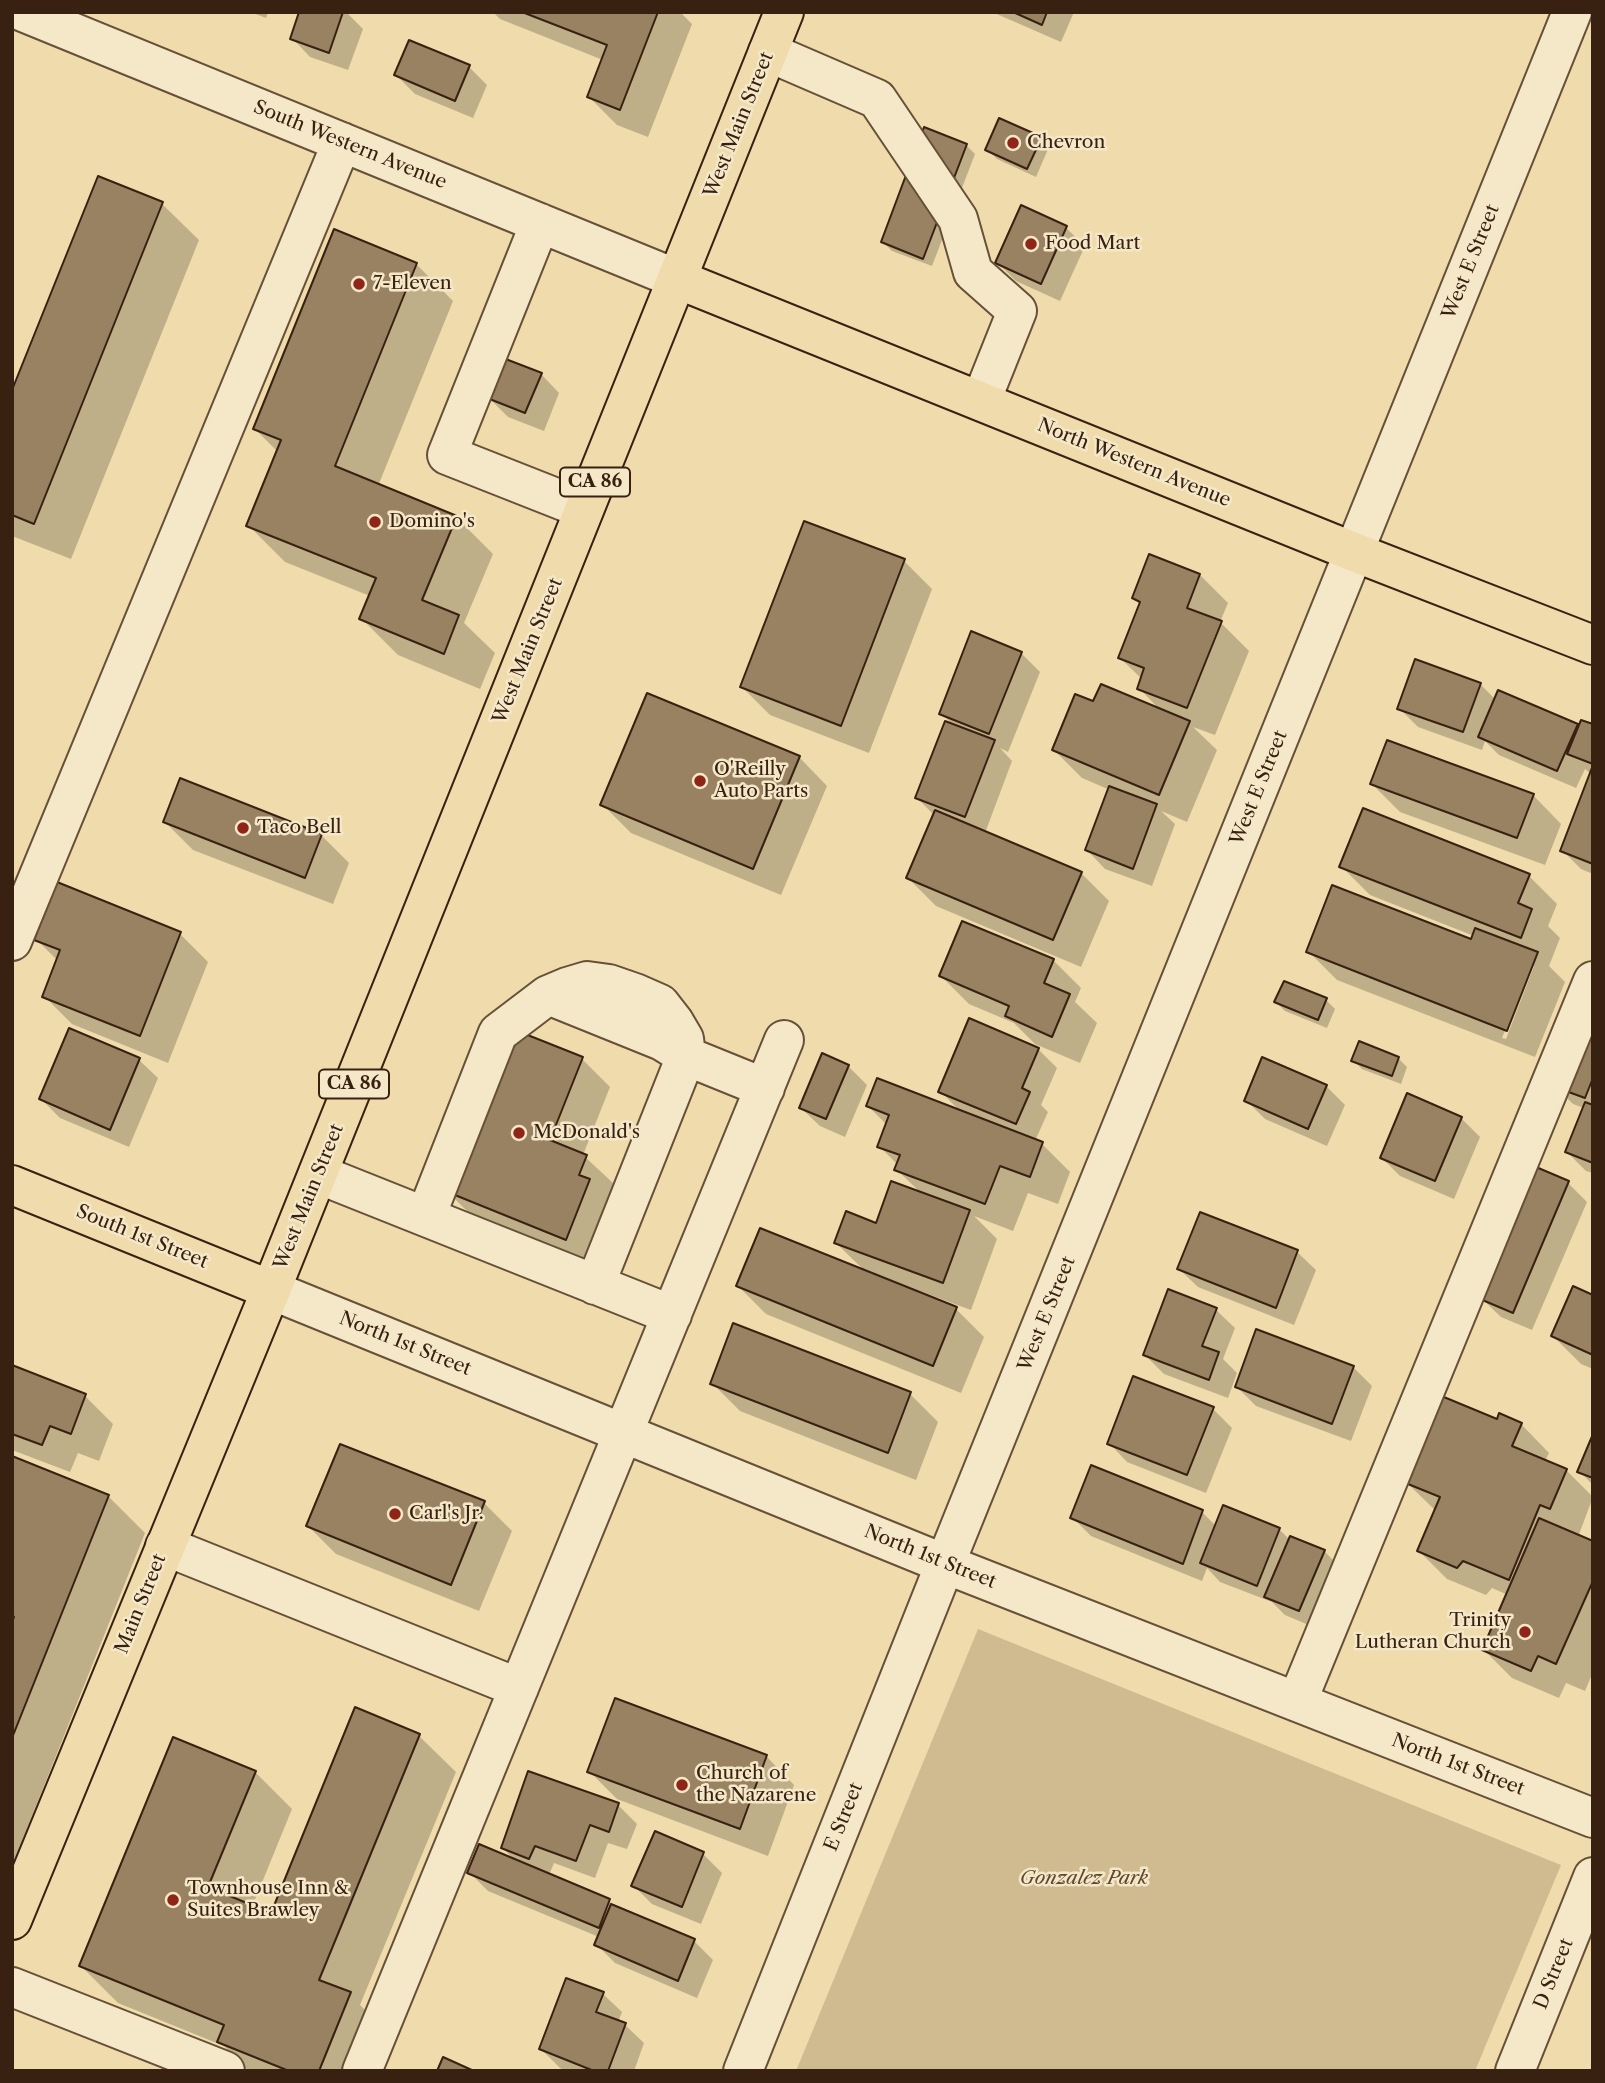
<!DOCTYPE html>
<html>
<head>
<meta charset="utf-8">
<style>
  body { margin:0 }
  #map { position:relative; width:1605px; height:2083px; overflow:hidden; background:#efdbab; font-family:"Libre Caslon Text",serif }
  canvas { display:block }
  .frame { position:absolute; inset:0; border:14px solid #392112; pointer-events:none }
</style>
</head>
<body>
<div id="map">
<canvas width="1605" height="2083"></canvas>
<div class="frame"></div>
</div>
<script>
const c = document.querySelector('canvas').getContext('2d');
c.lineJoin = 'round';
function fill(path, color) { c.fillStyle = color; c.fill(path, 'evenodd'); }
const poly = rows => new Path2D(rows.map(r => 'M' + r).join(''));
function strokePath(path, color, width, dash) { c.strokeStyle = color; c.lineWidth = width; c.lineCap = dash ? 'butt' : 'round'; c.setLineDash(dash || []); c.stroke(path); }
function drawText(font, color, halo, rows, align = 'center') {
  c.font = font + ' "Libre Caslon Text",serif'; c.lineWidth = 5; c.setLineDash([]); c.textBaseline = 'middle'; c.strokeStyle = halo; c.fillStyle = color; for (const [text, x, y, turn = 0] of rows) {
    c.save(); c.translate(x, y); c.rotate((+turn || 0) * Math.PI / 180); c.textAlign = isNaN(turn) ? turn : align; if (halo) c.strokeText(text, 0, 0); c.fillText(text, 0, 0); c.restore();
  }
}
fill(poly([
  [978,1629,1561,1865,1475,2071,796,2071]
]), '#d0bb91');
fill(poly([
  [250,12,268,12,266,18],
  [301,12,346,12,363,29,348,70,310,57,292,38],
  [493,12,680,12,692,24,648,137,617,125,589,97,603,60,500,19],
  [992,12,1074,12,1061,42],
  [469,67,487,85,473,118,415,94,396,75],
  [1041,138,1049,147,1036,177,997,159,988,150],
  [966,145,975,154,932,266,892,251,883,242],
  [162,204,199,240,71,559,12,536,12,394],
  [1022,207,1066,228,1085,246,1060,301,1016,281,997,262],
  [416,264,453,301,378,486,456,517,493,554,464,623,495,653,480,689,398,655,361,618,370,596,285,562,248,525,278,452,255,429],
  [541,374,559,393,544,431,508,417,489,398],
  [1150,556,1200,575,1228,603,1220,622,1249,651,1215,735,1193,727,1217,750,1187,822,1161,811,1175,824,1152,886,1105,869,1087,850,1110,790,1082,778,1054,750,1094,703,1161,711,1139,688,1142,679,1120,658,1141,605,1134,598],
  [904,561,932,589,869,753,770,715,742,687],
  [1021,653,1040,672,1008,752,1000,748,1012,761,985,833,1081,873,1109,901,1081,967,936,906,908,878,934,815,917,798,954,726,941,713],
  [1480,684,1496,700,1579,728,1593,726,1593,874,1581,869,1562,850,1591,774,1585,769,1576,788,1499,755,1485,741,1482,750,1418,727,1399,708],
  [799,757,827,786,781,895,631,833,603,805],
  [1372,784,1533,795,1561,824,1545,865,1400,812],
  [165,822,321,835,349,863,333,904,193,850],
  [1342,867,1529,876,1557,904,1548,926,1560,938,1549,966,1565,982,1535,1057,1337,980,1309,952,1472,941,1474,936,1370,895],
  [1531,966,1534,966,1506,1039,1502,1038],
  [180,934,208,962,168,1063,72,1024,44,996,58,961,37,940],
  [1053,960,1081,988,1075,1002,1097,1023,1080,1063,1035,1044,1014,1023,969,1004,941,976],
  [1326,1000,1335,1009,1327,1028,1285,1011,1276,1002],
  [1593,1024,1593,1173,1586,1171,1567,1152,1584,1108,1573,1104,1554,1085],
  [1038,1049,1057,1068,1041,1105,1048,1112,1035,1141,1042,1144,1070,1172,1058,1204,1028,1193,1013,1231,974,1216,997,1239,971,1310,922,1292,920,1295,956,1309,984,1337,961,1393,766,1314,738,1286,867,1273,836,1243,877,1225,921,1193,896,1169,898,1165,879,1146,887,1125,868,1106,961,1112,940,1091],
  [1398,1058,1407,1067,1401,1084,1362,1069,1353,1060],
  [582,1059,610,1087,583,1155,614,1184,608,1200,617,1209,594,1266,475,1219,447,1191],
  [139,1060,158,1078,129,1147,60,1118,41,1099],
  [848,1066,867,1085,845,1137,820,1126,801,1108],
  [1326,1086,1345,1105,1327,1146,1265,1119,1246,1100],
  [1461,1118,1480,1137,1454,1199,1400,1176,1382,1158],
  [1537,1170,1568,1183,1587,1202,1532,1330,1501,1317,1482,1299],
  [1297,1252,1316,1270,1294,1325,1198,1287,1179,1269],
  [1593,1297,1593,1369,1581,1364,1553,1336],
  [1216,1310,1235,1328,1223,1359,1237,1373,1228,1398,1164,1374,1145,1355],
  [12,1367,85,1396,113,1424,99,1461,78,1453,70,1472,12,1450],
  [1353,1367,1372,1386,1351,1441,1256,1406,1237,1387],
  [712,1383,910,1394,938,1422,916,1480,740,1411],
  [1213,1409,1232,1428,1206,1493,1127,1462,1109,1443],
  [1498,1421,1521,1424,1549,1453,1545,1461,1566,1470,1593,1497,1578,1537,1593,1543,1593,1672,1585,1691,1566,1683,1559,1698,1512,1678,1484,1650,1508,1595,1492,1588,1486,1595,1447,1579,1419,1551,1436,1511,1405,1481],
  [1593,1439,1593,1485,1579,1471],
  [12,1458,108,1496,145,1533,12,1866],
  [484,1503,512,1531,479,1611,336,1554,308,1526],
  [1202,1512,1216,1526,1279,1529,1290,1540,1324,1551,1343,1570,1318,1629,1285,1615,1272,1602,1220,1582,1207,1568,1202,1581,1091,1536,1072,1517],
  [419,1736,456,1772,360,2005,386,2031,370,2071,249,2071,224,2046,118,2003,81,1966,255,1772,292,1809,252,1907,272,1915],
  [766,1756,794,1785,768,1856,617,1799,589,1771],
  [529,1773,618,1805,637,1824,627,1849,608,1843,595,1878,554,1863,549,1875,609,1901,617,1909,694,1941,713,1960,697,1998,615,1963,596,1944,599,1937,488,1891,469,1872,516,1862,503,1848],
  [655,1833,703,1854,722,1873,701,1924,652,1904,633,1885],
  [603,1994,622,2012,618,2022,625,2025,644,2043,634,2071,567,2071,560,2068,541,2049]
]), '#0003');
const building = poly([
  [299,12,343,12,329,53,290,39,299,12],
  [522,12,658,12,620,110,587,97,607,45,522,12],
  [1013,12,1047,12,1042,25,1013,12],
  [409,40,470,65,455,101,394,75,409,40],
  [999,118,1042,137,1027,169,985,150,999,118],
  [924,127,967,144,923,259,881,242,924,127],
  [98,176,163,202,34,524,12,515,12,390,98,176],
  [1021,205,1067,226,1041,284,995,263,1021,205],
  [334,229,417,263,335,466,457,516,422,600,459,615,444,654,359,619,376,578,246,526,281,440,253,429,334,229],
  [503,358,542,373,525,413,487,398,503,358],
  [804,521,905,559,841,726,740,687,804,521],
  [1149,554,1200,574,1187,608,1222,621,1187,708,1137,689,1144,668,1118,658,1140,602,1132,598,1149,554],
  [971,631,1022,652,989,734,939,714,971,631],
  [1415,659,1481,683,1463,732,1397,709,1415,659],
  [1101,684,1190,721,1159,795,1052,750,1075,694,1093,701,1101,684],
  [1498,690,1578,724,1557,771,1478,737,1498,690],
  [647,693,800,756,753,869,600,805,647,693],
  [1581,720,1593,724,1593,764,1567,754,1581,720],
  [945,721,995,740,965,817,915,798,945,721],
  [1387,740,1534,794,1517,838,1370,784,1387,740],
  [1593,765,1593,864,1560,851,1593,765],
  [180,778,322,834,305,878,163,822,180,778],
  [1109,786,1157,804,1133,869,1085,850,1109,786],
  [1363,808,1530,874,1518,903,1532,909,1521,938,1339,867,1363,808],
  [935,810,1082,872,1053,940,906,878,935,810],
  [57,882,181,932,140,1036,42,997,60,950,34,940,57,882],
  [1332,885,1471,939,1475,928,1538,952,1507,1031,1306,952,1332,885],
  [962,921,1054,959,1044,983,1070,994,1052,1037,1005,1016,1009,1006,939,976,962,921],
  [1284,981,1327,998,1318,1020,1274,1002,1284,981],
  [969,1018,1039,1048,1022,1088,1030,1092,1016,1124,938,1092,969,1018],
  [1593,1022,1593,1078,1585,1098,1552,1086,1593,1022],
  [69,1028,140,1058,110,1130,39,1099,69,1028],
  [510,1028,583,1057,550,1140,587,1155,579,1175,590,1179,566,1240,445,1191,510,1028],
  [1359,1041,1399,1057,1392,1076,1351,1061,1359,1041],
  [822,1053,849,1065,826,1119,799,1108,822,1053],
  [1262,1057,1327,1085,1308,1129,1244,1101,1262,1057],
  [877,1078,1043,1142,1030,1177,1000,1166,985,1204,894,1170,900,1155,877,1147,889,1115,866,1106,877,1078],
  [1407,1093,1462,1117,1435,1181,1380,1158,1407,1093],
  [1585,1102,1593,1105,1593,1163,1565,1152,1585,1102],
  [1536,1167,1569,1181,1513,1313,1480,1299,1536,1167],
  [891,1181,970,1210,943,1283,834,1243,846,1211,876,1223,891,1181],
  [1200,1212,1298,1250,1276,1308,1177,1269,1200,1212],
  [760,1228,957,1307,933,1366,736,1286,760,1228],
  [1573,1286,1593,1295,1593,1355,1551,1336,1573,1286],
  [1168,1289,1217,1308,1202,1346,1219,1352,1209,1380,1143,1355,1168,1289],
  [733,1323,911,1392,888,1453,710,1384,733,1323],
  [1256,1329,1354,1366,1332,1424,1235,1387,1256,1329],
  [12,1365,86,1394,71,1434,50,1426,42,1445,12,1434,12,1365],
  [1133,1376,1214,1407,1187,1475,1107,1444,1133,1376],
  [1439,1395,1497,1419,1499,1413,1522,1423,1512,1446,1567,1469,1550,1509,1540,1505,1509,1580,1463,1561,1457,1568,1417,1551,1440,1497,1403,1482,1439,1395],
  [1593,1434,1593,1478,1577,1472,1593,1434],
  [340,1444,485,1501,451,1585,306,1526,340,1444],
  [12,1456,109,1495,12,1738,12,1622,14,1617,12,1616,12,1456],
  [1091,1465,1203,1510,1183,1564,1070,1518,1091,1465],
  [1223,1505,1280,1528,1257,1586,1200,1563,1223,1505],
  [1539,1518,1593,1541,1593,1581,1556,1664,1538,1656,1531,1671,1482,1650,1539,1518],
  [1290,1536,1325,1550,1299,1611,1264,1597,1290,1536],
  [615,1698,767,1755,740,1829,587,1772,615,1698],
  [355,1707,420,1734,319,1980,351,1992,319,2071,289,2071,217,2042,224,2025,79,1966,173,1737,256,1771,208,1887,271,1913,355,1707],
  [528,1771,619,1803,609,1832,590,1825,576,1861,535,1846,529,1859,501,1848,528,1771],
  [655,1831,704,1852,682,1907,631,1886,655,1831],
  [479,1844,610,1899,599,1928,467,1873,479,1844],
  [611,1904,695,1939,678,1981,594,1945,611,1904],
  [566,1978,604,1992,596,2012,626,2023,608,2071,594,2071,539,2049,566,1978],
  [443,2057,474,2071,437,2071,443,2057]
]);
fill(building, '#988262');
strokePath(building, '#392112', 2);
const minor = poly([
  [23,12,677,279],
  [768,52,877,99,958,219,973,272,1017,311,981,401],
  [540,223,447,455,584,509],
  [12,941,342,142],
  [548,995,662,1041,686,1056,765,1088],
  [318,1174,672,1315],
  [426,1216,498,1033,548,995,567,987,587,981,609,984,635,993,660,1004,674,1022,684,1039,686,1056,595,1285],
  [271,1290,945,1564,1593,1818],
  [165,1546,519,1688],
  [1297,1702,1593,981],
  [12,1987,225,2071],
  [362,2071,784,1040],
  [743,2071,945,1564,1572,12],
  [1515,2071,1593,1877]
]);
const major = poly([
  [677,279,1354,552,1593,645],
  [12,1920,271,1290]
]);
const highway = poly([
  [12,1185,271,1290,784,12]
]);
strokePath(minor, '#665038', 42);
strokePath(major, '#392112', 42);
strokePath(highway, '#392112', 42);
strokePath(minor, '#f5e8c8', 38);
strokePath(major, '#efdbab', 38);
strokePath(highway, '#efdbab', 38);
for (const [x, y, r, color] of [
  [1013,143,7,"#8f2418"],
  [1031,244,7,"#8f2418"],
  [359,284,7,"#8f2418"],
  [375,522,7,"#8f2418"],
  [700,781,7,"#8f2418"],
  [243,828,7,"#8f2418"],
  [519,1133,7,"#8f2418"],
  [395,1514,7,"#8f2418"],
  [1525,1632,7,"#8f2418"],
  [682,1785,7,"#8f2418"],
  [173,1900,7,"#8f2418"]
]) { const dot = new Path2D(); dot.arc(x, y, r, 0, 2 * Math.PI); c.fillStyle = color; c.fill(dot); strokePath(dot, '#f5e8c8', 2.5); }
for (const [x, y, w] of [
  [595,482,70],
  [354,1084,70]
]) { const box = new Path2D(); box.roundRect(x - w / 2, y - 14.5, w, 29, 5); c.fillStyle = '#f5e8c8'; c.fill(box); strokePath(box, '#392112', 2); }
drawText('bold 18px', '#392112', null, [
  ["CA 86",595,482],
  ["CA 86",354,1084]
]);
drawText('19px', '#392112', '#f5e8c8', [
  ["West Main Street",739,125,-68],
  ["South Western Avenue",350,145,22],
  ["West E Street",1471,262,-68],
  ["North Western Avenue",1134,463,22],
  ["West Main Street",528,651,-68],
  ["West E Street",1259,788,-68],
  ["West Main Street",309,1197,-68],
  ["South 1st Street",142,1237,22],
  ["West E Street",1047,1314,-68],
  ["North 1st Street",405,1344,22],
  ["North 1st Street",930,1557,22],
  ["Main Street",141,1604,-68],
  ["North 1st Street",1458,1765,21],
  ["E Street",844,1817,-68],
  ["D Street",1554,1974,-68]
]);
drawText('19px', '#392112', '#f5e8c8', [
  ["Chevron",1027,143],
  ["Food Mart",1045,244],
  ["7-Eleven",373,284],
  ["Domino's",389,522],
  ["O'Reilly",714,770],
  ["Auto Parts",714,792],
  ["Taco Bell",257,828],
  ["McDonald's",533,1133],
  ["Carl's Jr.",409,1514],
  ["Trinity",1511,1621,"right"],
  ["Lutheran Church",1511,1643,"right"],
  ["Church of",696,1774],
  ["the Nazarene",696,1796],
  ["Townhouse Inn &",187,1889],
  ["Suites Brawley",187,1911]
], 'left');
drawText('italic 19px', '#5f4832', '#f5e8c8', [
  ["Gonzalez Park",1084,1879]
]);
</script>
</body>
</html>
